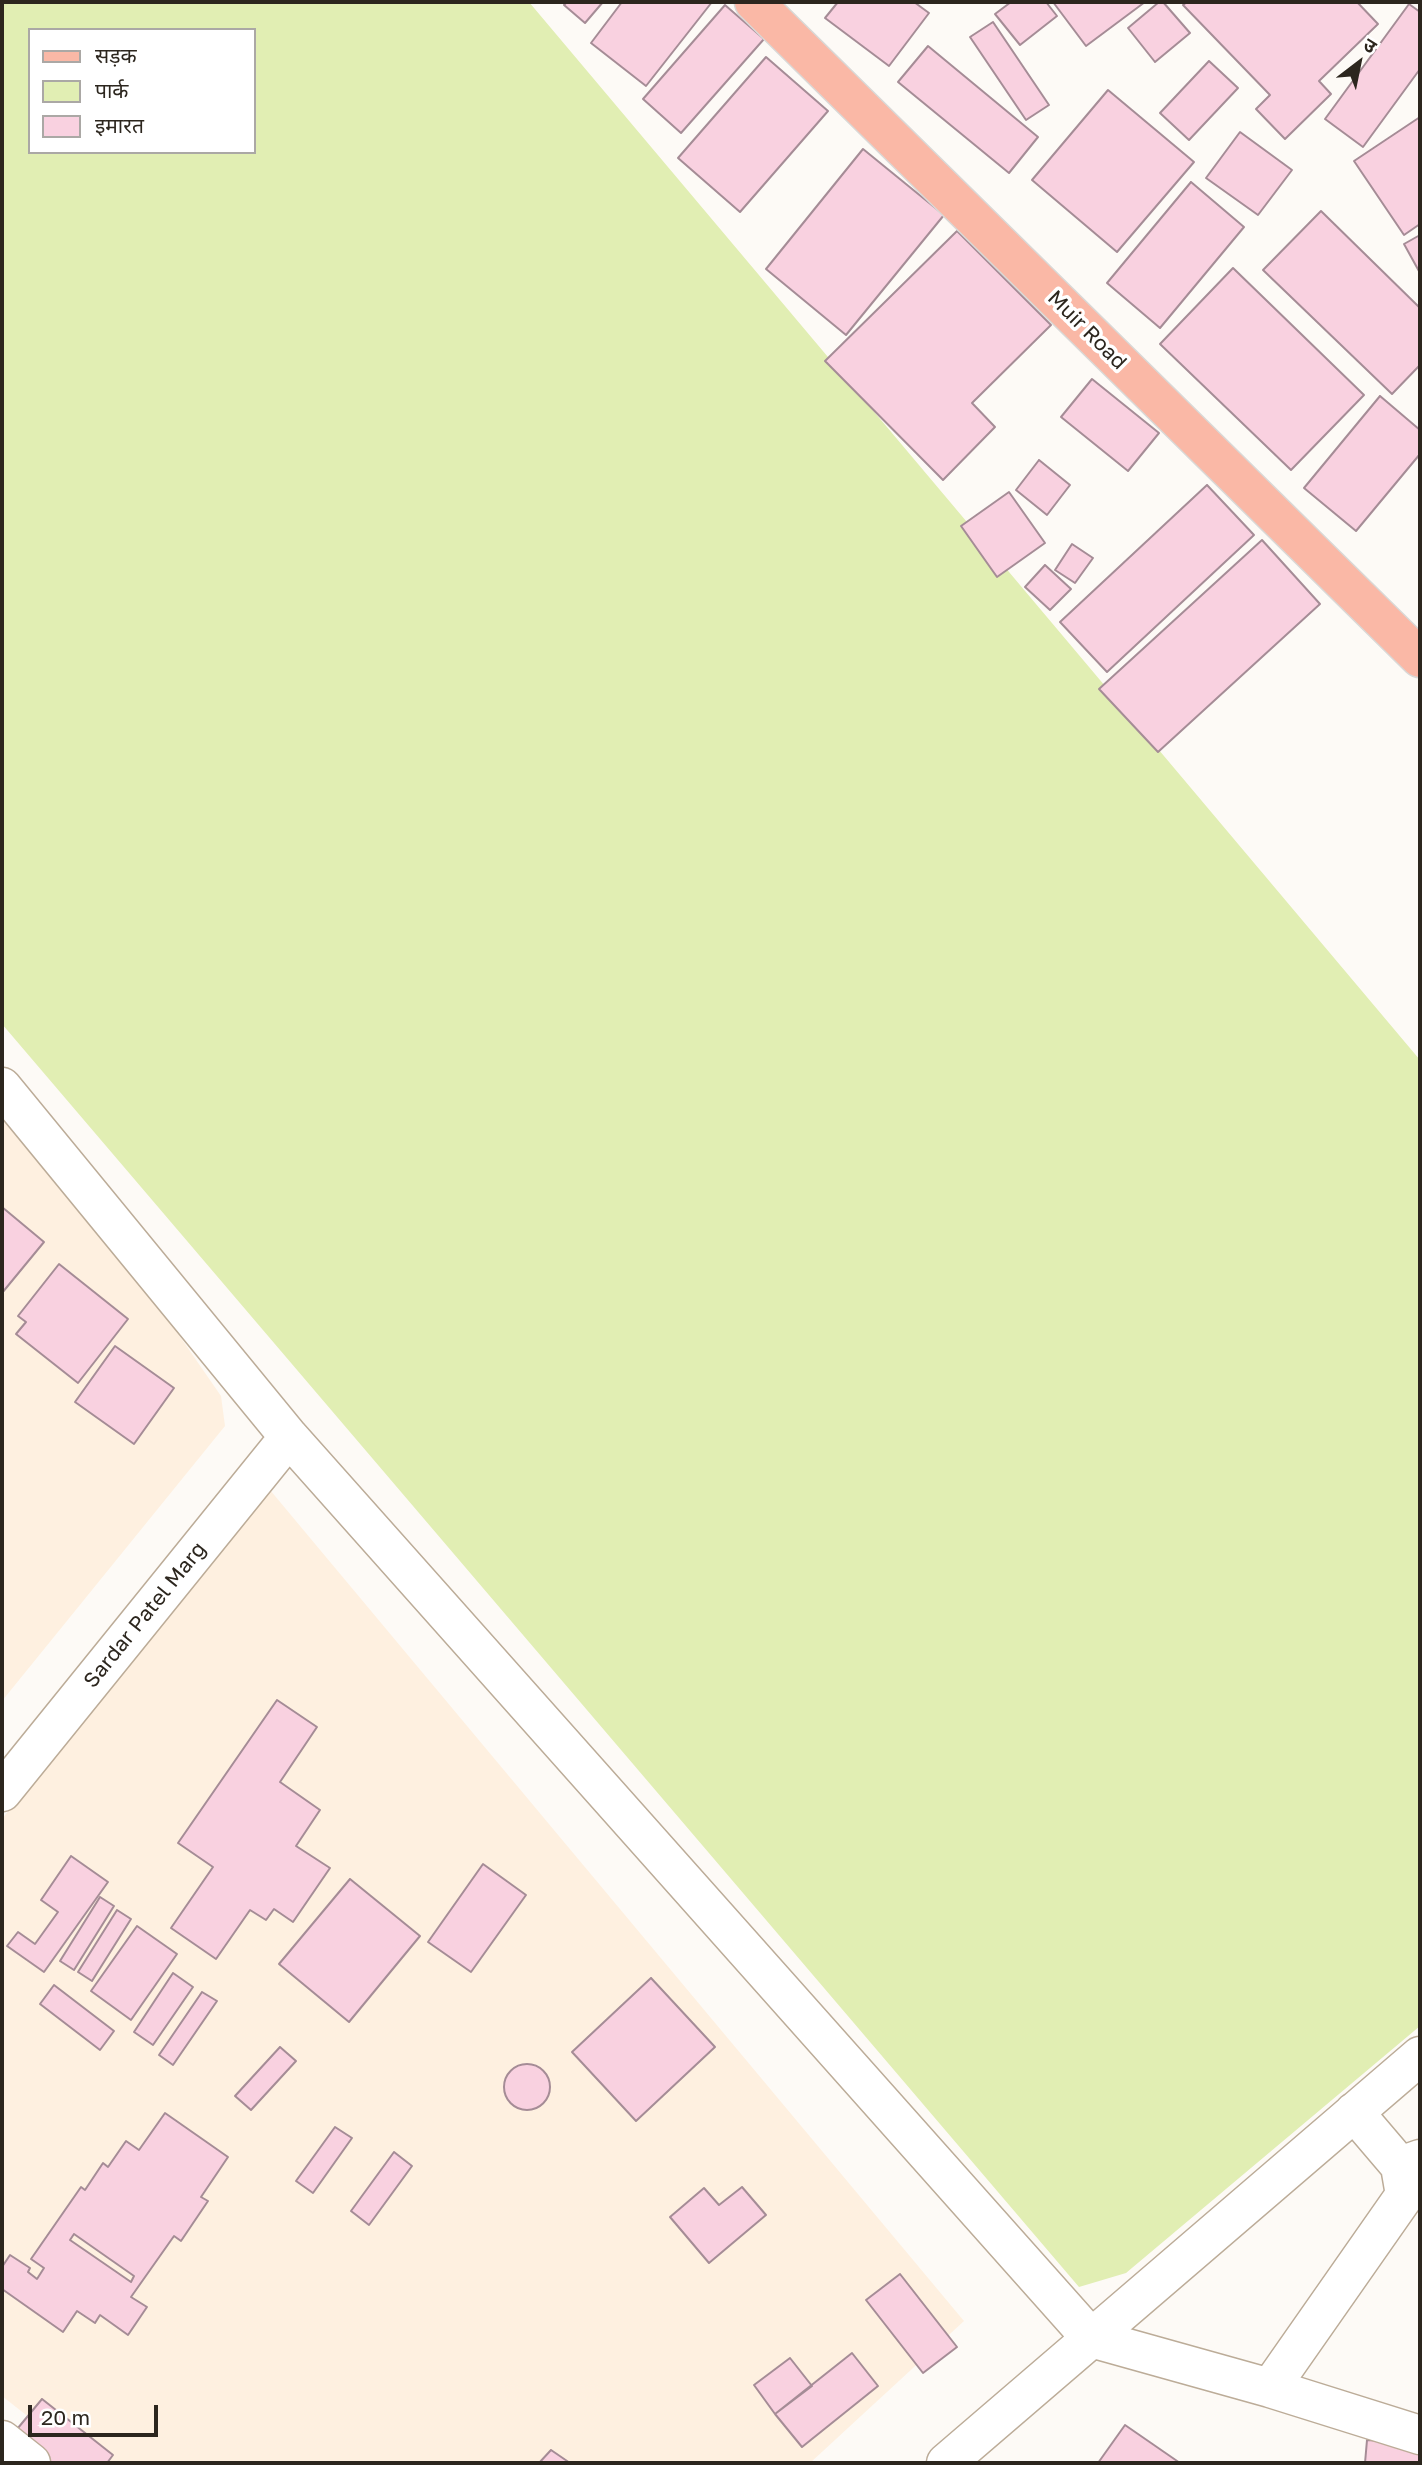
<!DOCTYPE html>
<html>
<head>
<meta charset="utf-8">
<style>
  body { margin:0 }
  #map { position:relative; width:1422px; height:2465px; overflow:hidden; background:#fdfaf6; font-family:"Golos Text","Noto Sans Devanagari",sans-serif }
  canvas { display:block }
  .frame { position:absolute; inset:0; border:4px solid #2c261e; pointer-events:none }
  .legend { position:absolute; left:28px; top:28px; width:228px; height:126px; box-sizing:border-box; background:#fff; border:2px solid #aba8a5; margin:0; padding:9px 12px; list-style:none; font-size:21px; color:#2c261e }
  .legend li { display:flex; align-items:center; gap:14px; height:35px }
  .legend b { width:35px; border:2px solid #aba8a5 }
  .north { position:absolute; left:1324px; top:28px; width:70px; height:70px; -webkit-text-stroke:5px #fff; paint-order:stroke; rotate:32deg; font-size:19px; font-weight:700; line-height:28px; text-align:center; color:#2c261e }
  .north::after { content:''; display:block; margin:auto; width:24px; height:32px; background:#2c261e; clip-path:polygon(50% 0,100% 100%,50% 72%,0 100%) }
  .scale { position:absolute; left:28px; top:2405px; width:130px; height:32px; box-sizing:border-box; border:4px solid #2c261e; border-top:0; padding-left:9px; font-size:21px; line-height:24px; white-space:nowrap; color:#2c261e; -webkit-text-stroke:5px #fff; paint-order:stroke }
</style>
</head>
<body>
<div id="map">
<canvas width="1422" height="2465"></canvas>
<div class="frame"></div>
<ul class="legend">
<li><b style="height:9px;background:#fab8a6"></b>सड़क</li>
<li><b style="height:19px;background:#e1eeb3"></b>पार्क</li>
<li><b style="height:19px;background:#f9d1e0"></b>इमारत</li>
</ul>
<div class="north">उ</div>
<div class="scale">20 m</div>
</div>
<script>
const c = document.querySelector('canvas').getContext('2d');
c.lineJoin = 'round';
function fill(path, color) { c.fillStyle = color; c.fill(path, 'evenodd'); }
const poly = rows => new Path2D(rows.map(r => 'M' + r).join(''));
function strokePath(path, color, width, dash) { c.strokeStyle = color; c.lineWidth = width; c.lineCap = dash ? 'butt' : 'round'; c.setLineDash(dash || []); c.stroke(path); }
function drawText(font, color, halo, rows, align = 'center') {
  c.font = font + ' "Golos Text",sans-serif'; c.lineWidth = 7; c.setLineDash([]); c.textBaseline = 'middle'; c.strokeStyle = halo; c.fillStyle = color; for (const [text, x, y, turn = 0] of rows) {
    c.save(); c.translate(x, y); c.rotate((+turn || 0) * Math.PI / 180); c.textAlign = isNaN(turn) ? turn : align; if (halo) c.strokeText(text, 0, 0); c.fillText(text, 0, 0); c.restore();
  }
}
fill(poly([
  [2,1120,116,1244,221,1396,225,1426,2,1701],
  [265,1484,964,2321,810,2463,87,2463,2,2396,2,1819]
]), '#fef0e0');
fill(poly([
  [2,2,529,2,1420,1060,1420,2026,1126,2273,1079,2287,2,1024],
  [30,30,254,30,254,152,30,152]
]), '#e1eeb3');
const building = poly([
  [567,2,603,2,585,23,564,5,567,2],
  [622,2,712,2,646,86,591,43,622,2],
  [838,2,914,2,929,13,889,66,825,18,838,2],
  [1011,2,1046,2,1057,16,1020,45,995,14,1011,2],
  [1053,2,1145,2,1086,46,1053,2],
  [1159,2,1163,2,1190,33,1155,62,1128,28,1159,2],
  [1187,2,1357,2,1378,24,1319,81,1331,94,1285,139,1256,109,1270,95,1183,5,1187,2],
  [1409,4,1420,12,1420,69,1363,147,1325,119,1409,4],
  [725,5,764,39,681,133,643,99,725,5],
  [993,22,1049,105,1026,120,970,37,993,22],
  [928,46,1038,137,1009,173,898,82,928,46],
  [766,57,828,111,740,212,678,158,766,57],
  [1209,61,1238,88,1189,140,1160,113,1209,61],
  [1108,90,1194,162,1117,252,1032,180,1108,90],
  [1420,117,1420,224,1404,235,1354,161,1420,117],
  [1240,132,1292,170,1258,215,1206,178,1240,132],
  [863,149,944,215,846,335,766,269,863,149],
  [1191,182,1244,227,1160,328,1107,283,1191,182],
  [1321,211,1420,308,1420,365,1392,394,1263,270,1321,211],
  [957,231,1051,325,972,403,995,427,943,480,825,361,957,231],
  [1420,235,1420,273,1404,244,1420,235],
  [1233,268,1364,395,1291,470,1160,344,1233,268],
  [1092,379,1159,433,1128,471,1061,417,1092,379],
  [1380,396,1420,430,1420,454,1356,531,1304,488,1380,396],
  [1039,460,1070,485,1047,515,1016,490,1039,460],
  [1207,485,1254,535,1107,672,1060,622,1207,485],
  [1009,492,1045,543,997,577,961,526,1009,492],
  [1262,540,1320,604,1158,752,1099,689,1262,540],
  [1072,544,1093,558,1075,583,1055,570,1072,544],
  [1045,565,1071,589,1050,610,1025,587,1045,565],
  [2,1207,44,1242,2,1293,2,1207],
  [59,1264,128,1319,78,1383,16,1334,26,1322,18,1316,59,1264],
  [115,1346,174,1388,134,1444,75,1402,115,1346],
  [277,1700,317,1727,280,1782,320,1810,296,1846,330,1868,293,1922,274,1909,266,1920,250,1910,216,1959,171,1928,213,1867,178,1843,277,1700],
  [71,1856,108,1882,44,1972,7,1946,18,1932,35,1944,58,1912,41,1900,71,1856],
  [483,1864,526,1895,471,1972,428,1942,483,1864],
  [350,1879,420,1936,349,2022,279,1964,350,1879],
  [100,1897,114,1906,74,1970,60,1961,100,1897],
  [117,1910,131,1919,92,1981,78,1972,117,1910],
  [137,1926,177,1954,131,2020,91,1991,137,1926],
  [173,1973,193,1987,153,2045,134,2032,173,1973],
  [651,1978,715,2047,636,2121,572,2052,651,1978],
  [54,1985,114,2031,100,2050,40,2004,54,1985],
  [202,1992,217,2001,173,2065,159,2055,202,1992],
  [280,2047,296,2061,251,2110,235,2096,280,2047],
  '504 2087a23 23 0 1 1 46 0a23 23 0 1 1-46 0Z',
  [165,2113,228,2157,201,2197,208,2201,181,2241,174,2236,131,2297,147,2307,128,2335,100,2315,95,2323,77,2311,63,2332,2,2289,2,2267,10,2255,30,2268,28,2272,37,2279,44,2268,31,2259,81,2187,85,2190,103,2163,108,2167,126,2141,139,2150,165,2113],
  [74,2234,134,2276,131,2282,70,2240,74,2234],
  [335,2127,352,2138,313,2193,296,2181,335,2127],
  [394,2152,412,2166,369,2225,351,2211,394,2152],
  [742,2187,766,2215,709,2263,670,2217,704,2188,719,2205,742,2187],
  [900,2274,957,2347,923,2373,866,2300,900,2274],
  [852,2353,878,2386,802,2447,775,2414,852,2353],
  [790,2358,812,2386,775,2414,754,2385,790,2358],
  [42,2399,113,2455,107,2463,49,2463,13,2434,42,2399],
  [1125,2425,1180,2463,1098,2463,1125,2425],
  [1367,2440,1420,2443,1420,2463,1365,2463,1367,2440],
  [551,2450,570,2463,539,2463,551,2450]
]);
fill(building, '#f9d1e0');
strokePath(building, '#a58c96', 2);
const minor = poly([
  [2,1087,289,1437,1091,2338,1270,2388,1420,2435],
  [2,1792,289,1437],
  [1354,2112,1400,2166],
  [1270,2388,1405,2195,1400,2166,1420,2159],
  [2,2440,31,2463],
  [946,2463,1420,2056]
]);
const major = poly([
  [754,2,1420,658]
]);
strokePath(minor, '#bcac98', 41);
strokePath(major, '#d9d8d6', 41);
strokePath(minor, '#fff', 38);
strokePath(major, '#fab8a6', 38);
drawText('21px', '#2c261e', '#fff', [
  ["Muir Road",1087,330,45],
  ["Sardar Patel Marg",145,1615,-51]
]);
</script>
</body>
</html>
